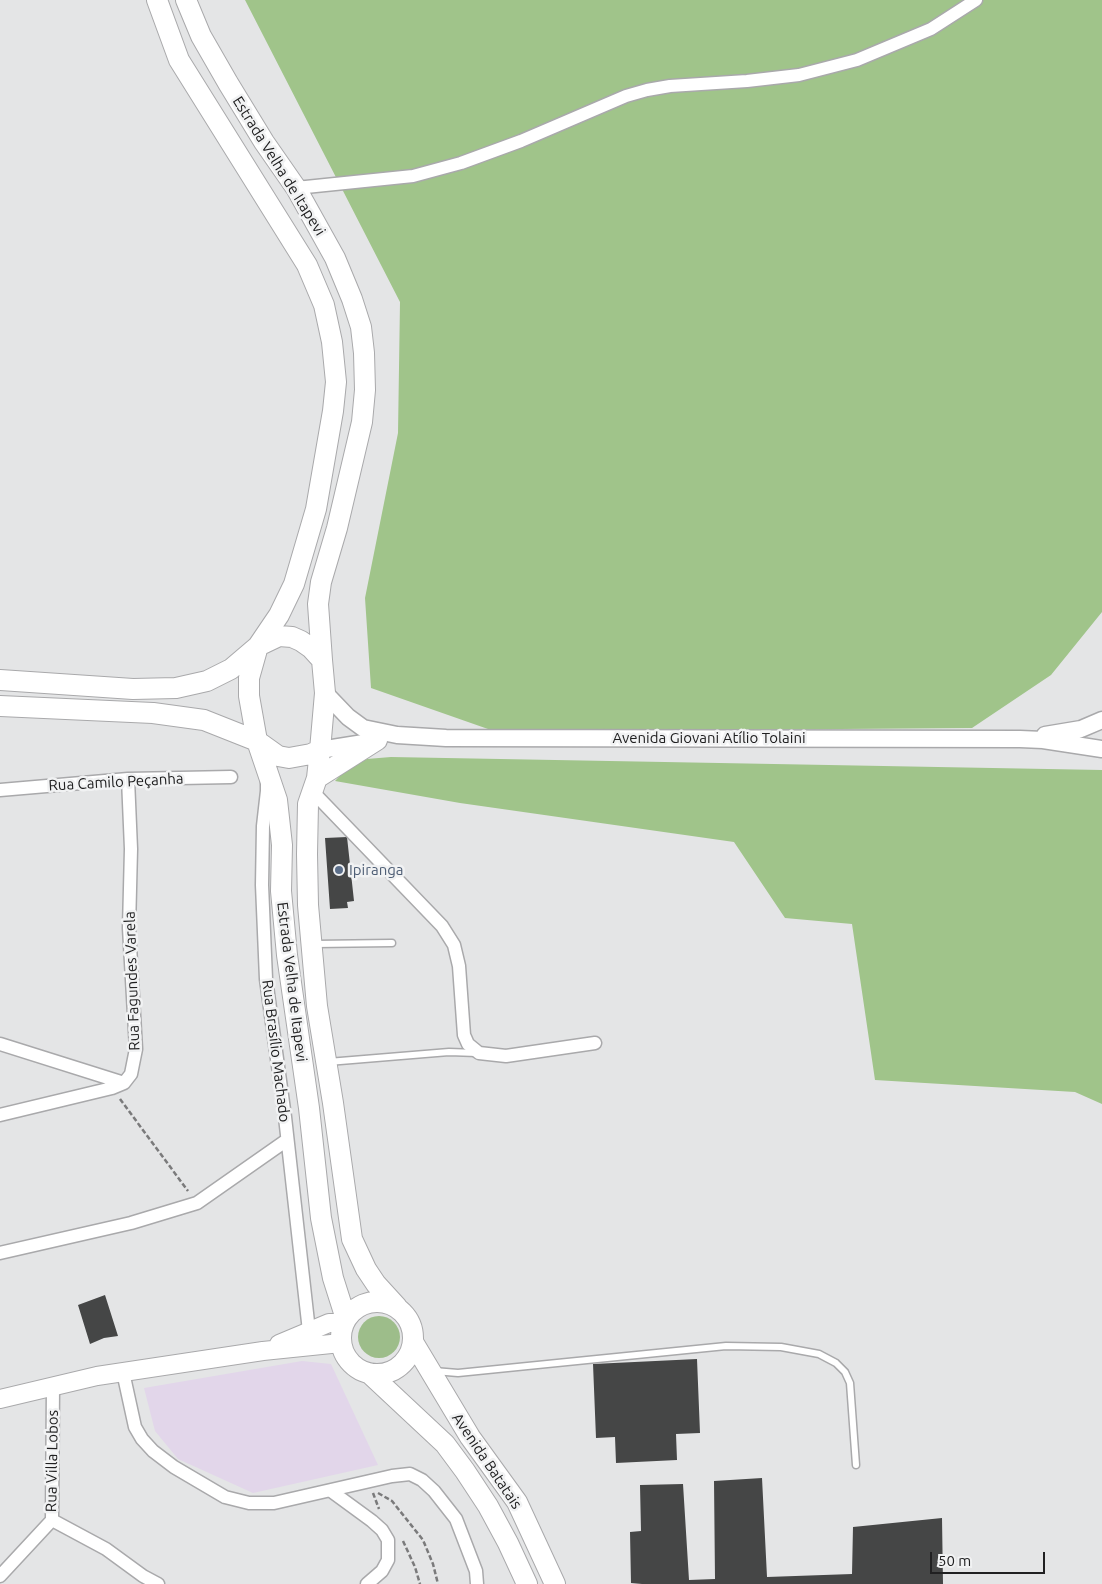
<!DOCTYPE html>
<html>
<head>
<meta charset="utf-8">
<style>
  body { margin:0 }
  #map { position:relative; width:1102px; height:1584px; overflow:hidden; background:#e4e5e6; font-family:Ubuntu,sans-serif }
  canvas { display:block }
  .scale { position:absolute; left:930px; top:1552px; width:115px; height:22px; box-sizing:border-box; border:2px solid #202021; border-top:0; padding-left:6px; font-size:15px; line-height:18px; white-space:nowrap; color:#202021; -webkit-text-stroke:4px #f1f2f3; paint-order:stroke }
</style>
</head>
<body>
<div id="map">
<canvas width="1102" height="1584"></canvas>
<div class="scale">50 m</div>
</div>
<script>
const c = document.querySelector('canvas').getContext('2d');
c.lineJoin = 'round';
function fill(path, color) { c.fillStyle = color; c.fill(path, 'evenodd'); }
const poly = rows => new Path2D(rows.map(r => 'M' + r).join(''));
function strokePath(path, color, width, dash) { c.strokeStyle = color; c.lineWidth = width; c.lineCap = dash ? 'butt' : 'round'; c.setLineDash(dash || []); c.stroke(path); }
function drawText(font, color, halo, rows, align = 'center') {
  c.font = font + ' Ubuntu,sans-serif'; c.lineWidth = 5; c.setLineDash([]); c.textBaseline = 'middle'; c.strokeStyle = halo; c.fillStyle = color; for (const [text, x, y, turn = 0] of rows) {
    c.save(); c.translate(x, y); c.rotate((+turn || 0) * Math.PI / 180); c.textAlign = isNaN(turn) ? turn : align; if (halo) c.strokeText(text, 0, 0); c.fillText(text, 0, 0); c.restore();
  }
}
fill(poly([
  [302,1361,331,1364,378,1465,253,1493,178,1459,155,1431,144,1388]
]), '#e2d6ea');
fill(poly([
  '358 1337a21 21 0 1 1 42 0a21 21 0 1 1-42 0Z'
]), '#9dbd8a');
fill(poly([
  [245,0,1102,0,1102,612,1051,675,972,728,710,730,488,729,371,688,365,598,398,433,400,302],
  [391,757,1102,770,1102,1104,1075,1092,875,1080,852,924,785,918,734,842,460,803,335,781,348,767,367,759]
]), '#a0c48a');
fill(poly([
  [347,837,354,901,347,902,348,908,330,909,325,838],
  [105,1295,118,1336,104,1338,90,1344,78,1305],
  [697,1359,700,1433,676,1434,677,1460,616,1463,615,1437,596,1438,593,1364],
  [762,1478,767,1577,852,1574,853,1527,942,1518,943,1584,642,1584,631,1583,630,1532,641,1531,640,1485,683,1484,689,1580,715,1579,714,1481]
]), '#454646');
const service = poly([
  [315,944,392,943],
  [328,1062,449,1052,477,1053],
  [434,1371,458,1373,726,1346,781,1347,819,1354,836,1363,845,1372,850,1383,856,1465]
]);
const minor = poly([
  [296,188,413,176,461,163,521,141,626,96,647,90,670,86,747,81,799,75,857,60,931,29,976,0],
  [267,782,267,791,263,826,262,885,266,979,285,1117,309,1331],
  [0,790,128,779,231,777],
  [312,791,442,926,454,945,459,966,464,1035,468,1044,479,1053,506,1056,595,1043],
  [0,1044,124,1083],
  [0,1115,112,1088,124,1083,131,1074,136,1049,129,928,131,849,128,779],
  [0,1253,131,1223,197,1203,287,1140],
  [123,1372,135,1427,142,1439,153,1451,174,1467,225,1497,249,1503,274,1503,392,1476,410,1474,422,1480,434,1491,456,1519,476,1571,477,1584],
  [331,1491,372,1521,382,1530,388,1540,388,1560,382,1571,367,1584],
  [52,1520,106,1549,143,1576,158,1584],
  [0,1576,52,1520,53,1386]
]);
const tertiary = poly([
  [325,693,348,717,363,728,397,735,446,738,1020,739,1043,740,1102,749],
  [1045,735,1081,729,1102,720],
  [320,750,370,742]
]);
const secondary = poly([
  [279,1344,329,1323,343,1323],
  [0,1399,97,1376,263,1351,341,1343]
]);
const primary = poly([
  [186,0,201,36,228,83,264,142,296,188,335,258,352,299,361,327,364,353,365,390,362,422,337,528,321,582,318,604,322,660],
  [0,680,133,689,176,688,207,681,231,669,258,646,279,615,294,584,316,509,333,411,336,382,332,342,324,305,307,265,179,60,157,0],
  [0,706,153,713,204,720,257,741,278,756,289,758,311,754,320,750,325,693,322,660,311,648,301,641,292,637,279,636,258,646,249,678,249,696,257,741,277,800,282,845,281,891,287,955,309,1108,321,1218,333,1278,346,1319],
  [320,750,317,778,308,804,307,854,308,905,317,1006,333,1103,352,1239,366,1269,376,1284,397,1307],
  [317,778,377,740],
  '341 1338a36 36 0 1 1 72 0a36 36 0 1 1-72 0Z',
  [413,1342,470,1437,517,1502,555,1584],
  [369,1373,445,1444,465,1471,488,1506,508,1543,527,1584]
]);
strokePath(service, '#a9a9ab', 9);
strokePath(minor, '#a9a9ab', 15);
strokePath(tertiary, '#a9a9ab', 19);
strokePath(secondary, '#a9a9ab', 20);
strokePath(primary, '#a9a9ab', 22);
strokePath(poly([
  [120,1099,188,1191],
  [373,1493,379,1509],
  [378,1493,392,1501,423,1540,433,1564,438,1584],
  [403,1541,415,1567,420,1584]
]), '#7a7a7b', 2.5, [5, 2.5]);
strokePath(service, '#fff', 6);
strokePath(minor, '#fff', 12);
strokePath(tertiary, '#fff', 16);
strokePath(secondary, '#fff', 18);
strokePath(primary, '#fff', 20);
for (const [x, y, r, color] of [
  [339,870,5,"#5c6f8a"]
]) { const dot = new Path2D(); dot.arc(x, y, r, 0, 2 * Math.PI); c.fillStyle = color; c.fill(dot); strokePath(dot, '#f1f2f3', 2); }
drawText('15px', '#202021', '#f1f2f3', [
  ["Estrada Velha de Itapevi",279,166,58],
  ["Avenida Giovani Atílio Tolaini",709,738],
  ["Rua Camilo Peçanha",116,782,-3],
  ["Rua Fagundes Varela",132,981,-92],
  ["Estrada Velha de Itapevi",292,982,83],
  ["Rua Brasílio Machado",276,1051,83],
  ["Rua Villa Lobos",52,1461,-89],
  ["Avenida Batatais",487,1461,56]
]);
drawText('15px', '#4e5e75', '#f1f2f3', [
  ["Ipiranga",349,870]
], 'left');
</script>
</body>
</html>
